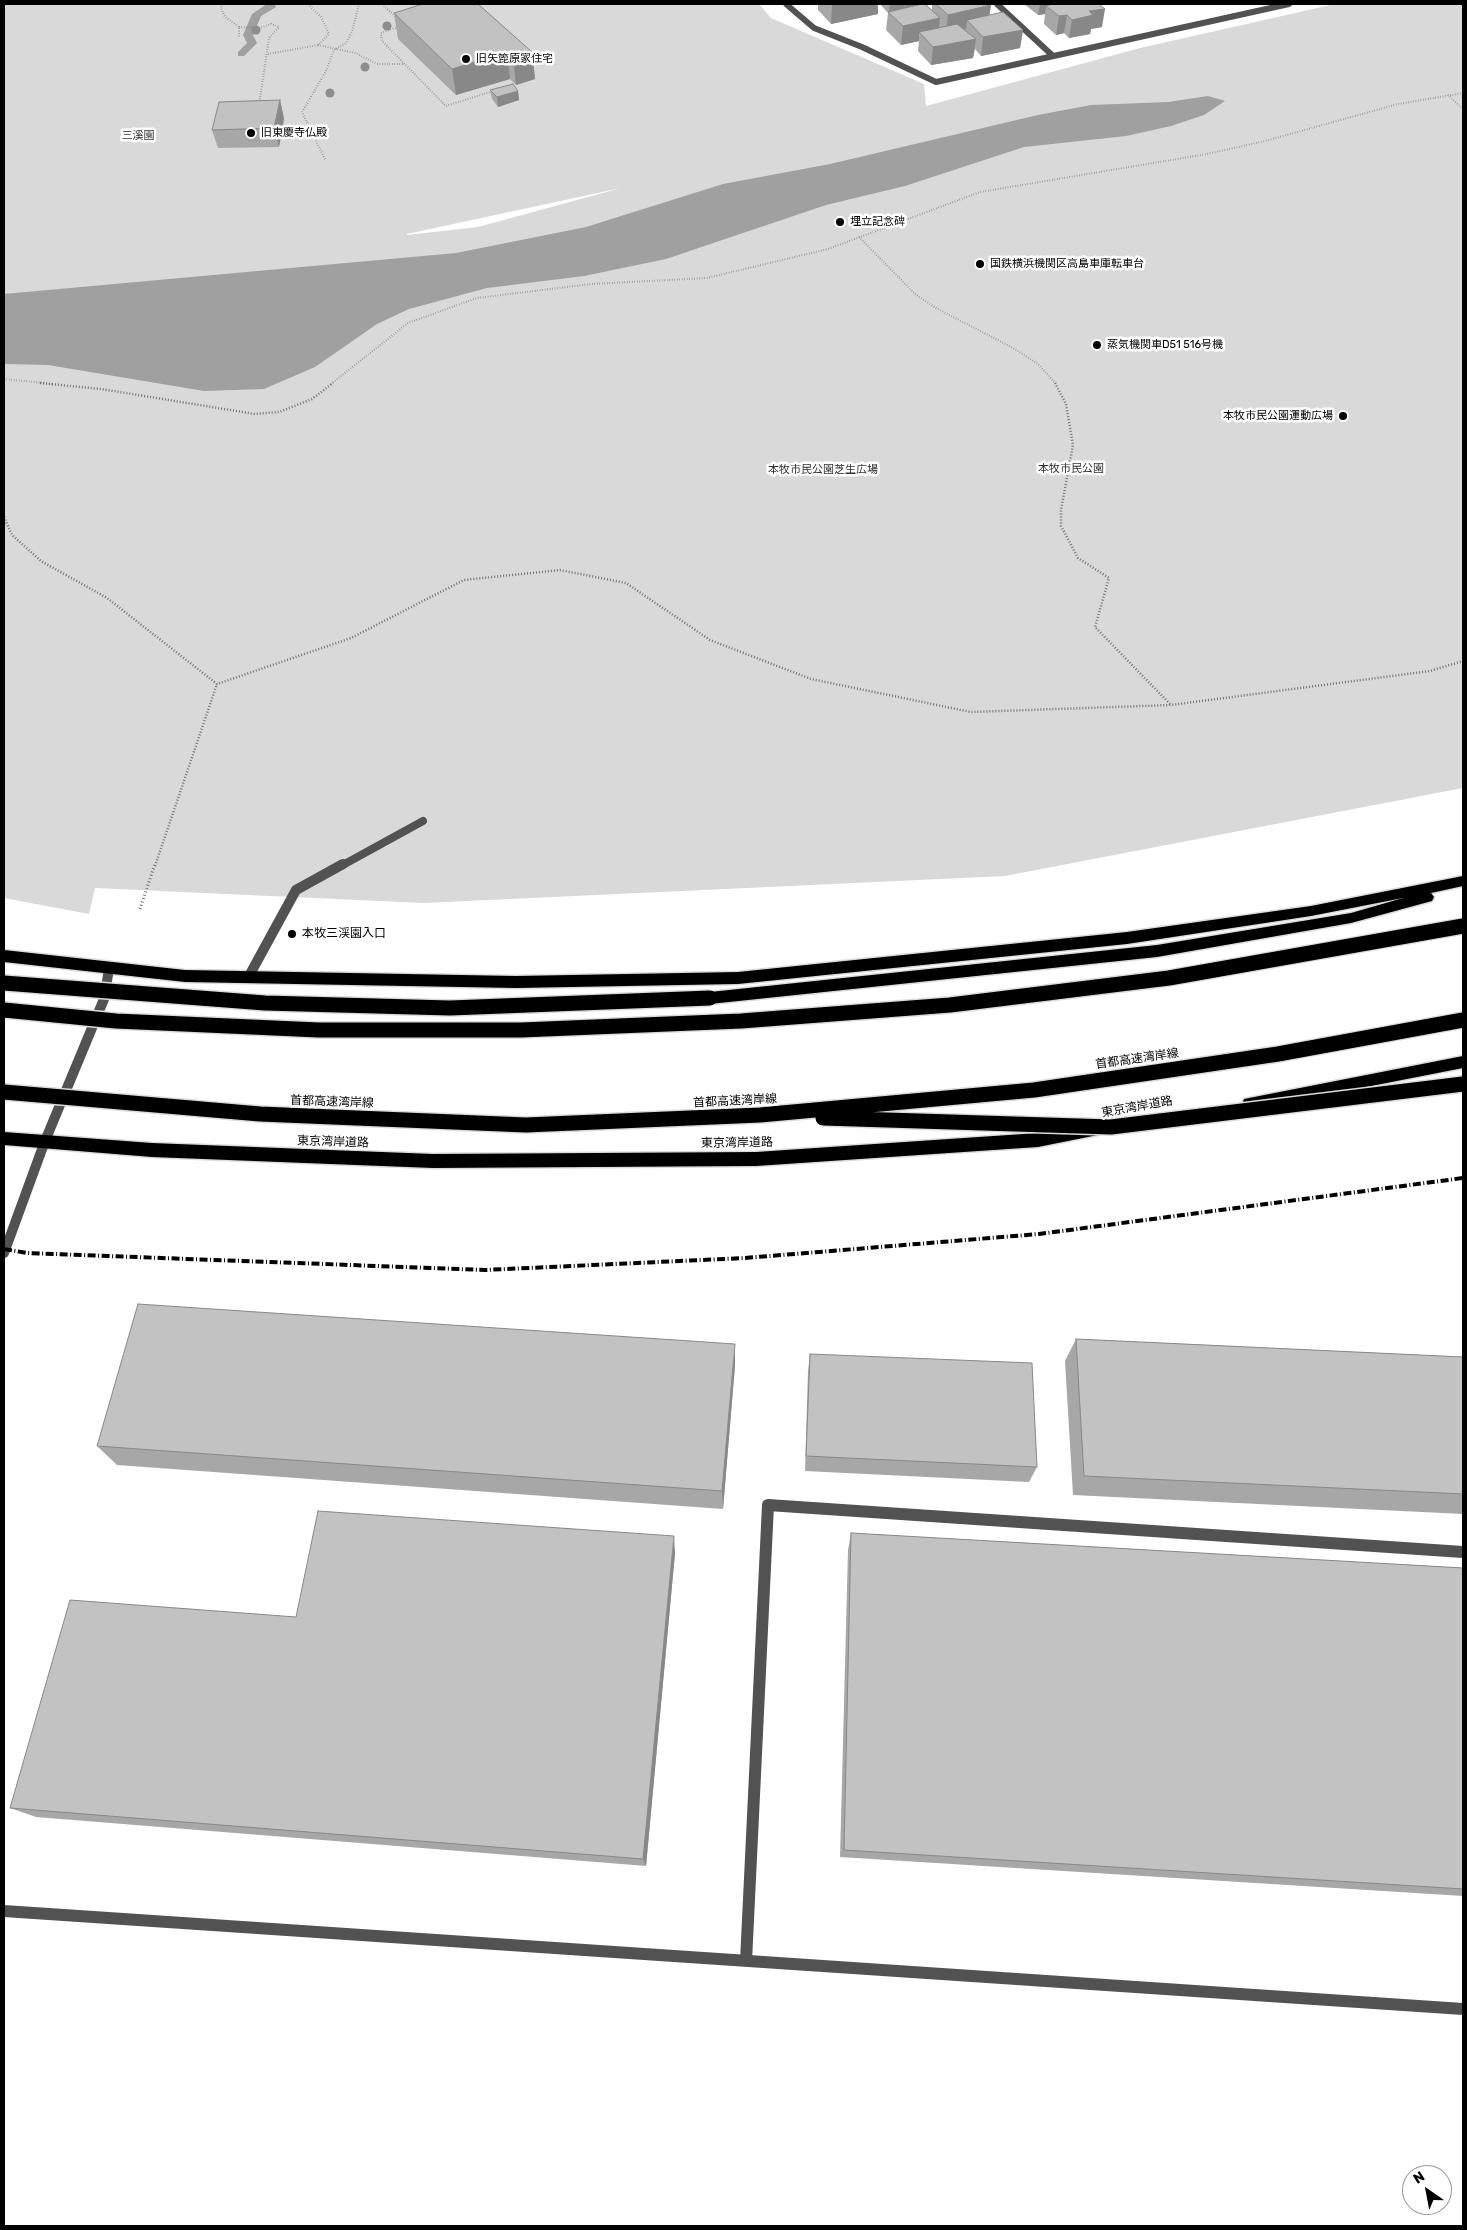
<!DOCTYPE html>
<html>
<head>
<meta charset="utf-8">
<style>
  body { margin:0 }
  #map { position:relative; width:1467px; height:2230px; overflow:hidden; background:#fff; font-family:Rubik,sans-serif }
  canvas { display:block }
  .frame { position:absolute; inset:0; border:5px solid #000; pointer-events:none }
  .north { position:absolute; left:1402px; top:2165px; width:50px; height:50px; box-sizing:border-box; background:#fff; border:1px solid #999; border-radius:50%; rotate:327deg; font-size:14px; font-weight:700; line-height:20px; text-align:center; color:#000 }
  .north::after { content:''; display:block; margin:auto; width:18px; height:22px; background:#000; clip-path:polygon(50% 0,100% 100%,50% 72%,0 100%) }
</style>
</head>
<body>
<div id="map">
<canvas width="1467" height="2230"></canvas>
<div class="frame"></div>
<div class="north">N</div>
</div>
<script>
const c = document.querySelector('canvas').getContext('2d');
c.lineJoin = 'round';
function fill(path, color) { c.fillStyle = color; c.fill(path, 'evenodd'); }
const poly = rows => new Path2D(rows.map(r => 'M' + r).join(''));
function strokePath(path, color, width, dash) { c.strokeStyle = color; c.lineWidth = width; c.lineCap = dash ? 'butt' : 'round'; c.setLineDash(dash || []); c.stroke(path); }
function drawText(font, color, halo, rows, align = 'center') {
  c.font = font + ' Rubik,"Noto Sans JP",sans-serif'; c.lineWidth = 5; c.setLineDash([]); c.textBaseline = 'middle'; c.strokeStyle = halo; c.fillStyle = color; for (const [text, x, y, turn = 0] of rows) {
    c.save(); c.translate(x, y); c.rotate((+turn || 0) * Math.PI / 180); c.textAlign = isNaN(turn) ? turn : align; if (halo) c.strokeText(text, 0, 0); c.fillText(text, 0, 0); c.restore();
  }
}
fill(poly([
  [4,4,759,4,771,18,924,84,926,106,1140,48,1335,4,1463,4,1463,788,1005,876,424,903,95,888,89,914,4,898],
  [621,188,478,227,407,235,407,234]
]), '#d9d9d9');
fill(poly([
  [1208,96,1225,101,1204,115,1171,126,1126,136,1024,147,905,186,826,205,666,259,584,276,487,288,409,309,377,324,315,367,264,389,204,391,48,365,4,364,4,294,456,253,586,227,723,184,830,164,1038,115,1091,105,1168,102]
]), '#a0a0a0');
fill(poly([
  [267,4,275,4,276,7,261,16,253,35,257,43,244,56,238,56,238,52,247,43,243,35,252,14,267,4]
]), '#a0a0a0');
const highway = poly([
  [1463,876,1463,886,1431,893,1434,897,1432,901,1351,923,1157,957,710,1004,705,1002,703,998,705,994,710,992,1157,945,1351,913,1403,898,1311,916,1127,944,738,984,516,988,185,982,4,962,4,950,185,970,516,976,738,972,1127,932,1311,906,1463,876],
  [1463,1056,1463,1068,1249,1110,1244,1109,1242,1104,1244,1099,1249,1098,1463,1056],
  [1093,1123,1098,1125,1101,1130,1098,1135,1038,1147,756,1166,433,1168,152,1157,4,1145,4,1132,152,1143,433,1154,756,1152,1038,1133,1093,1123]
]);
strokePath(highway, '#dbdbdb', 3);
strokePath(poly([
  [222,4,221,8,225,17,239,27,239,38],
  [382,4,396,17],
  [239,27,260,28,271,24,279,27,269,38,259,105],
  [398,27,381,33,382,41,446,106,493,91],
  [318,45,355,53,377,64,403,64],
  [268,54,318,45,329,34,321,17,308,4],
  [1448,95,1463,109],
  [325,159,302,112,326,71,334,50,346,43,352,32,359,4],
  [859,237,915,294,936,308,1013,348,1038,364,1056,384],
  [4,379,53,384],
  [331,384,408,323,477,298,591,284,707,278,828,249,980,192,1207,154,1265,141,1398,104,1463,93]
]), '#747474', 2, [0.5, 2]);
strokePath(poly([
  [40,383,101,389,255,414,279,412,312,399,333,383],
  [1055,383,1066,404,1073,445,1061,510,1061,526,1078,558,1109,578,1095,627,1171,705],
  [4,517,12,535,41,561,107,598,217,684,351,638,464,580,560,570,626,583,710,640,811,679,971,712,1171,705,1430,671,1463,661],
  [155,866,217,684]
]), '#747474', 2.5, [1, 2]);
strokePath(poly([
  [140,909,155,864]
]), '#747474', 3, [1, 2.5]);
strokePath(poly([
  [341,866,423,821]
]), '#525252', 8);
strokePath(poly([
  [249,976,296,890,343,864],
  [4,1253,45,1141,104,999,109,969]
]), '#525252', 10);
strokePath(poly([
  [4,1911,1463,2009],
  [746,1961,768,1505,1463,1552]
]), '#525252', 12);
strokePath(poly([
  [786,4,814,28,862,47,936,82,1289,4],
  [997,4,1053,56]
]), '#525252', 6);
fill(highway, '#000');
strokePath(poly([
  [4,1249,27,1253,485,1270,745,1258,1039,1234,1463,1178]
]), '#000', 4, [8, 2.5, 1, 2.5]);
const highwayBridge = poly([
  [4,983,265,1003,450,1008,710,998],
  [4,1010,116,1021,319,1030,521,1030,741,1021,950,1005,1169,978,1463,926],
  [4,1092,260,1114,526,1125,760,1115,1034,1090,1278,1054,1463,1020],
  [823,1118,1111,1127,1463,1084]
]);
strokePath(highwayBridge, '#dbdbdb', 18, []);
strokePath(highwayBridge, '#000', 15);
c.fillStyle = '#8d8d8d';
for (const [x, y] of [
  [387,26],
  [256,30],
  [365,67],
  [330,93]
]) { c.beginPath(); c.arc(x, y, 4.5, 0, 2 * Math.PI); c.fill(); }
fill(poly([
  [818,4,878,4,878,14,831,24,818,10],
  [880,4,925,4,932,10,932,4,930,4,989,4,991,5,989,15,1023,30,1020,48,981,56,975,49,973,58,931,65,918,51,919,41,901,45,886,30,888,13],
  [1024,4,1099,4,1102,27,1091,29,1090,34,1069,38,1064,33,1056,35,1044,24,1045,14,1038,15],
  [394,13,532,52,535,79,516,85,510,79,456,95,398,39],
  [490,90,518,91,519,100,498,107,492,99],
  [280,100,284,119,279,147,218,148,212,130],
  [1076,1339,1463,1357,1463,1514,1073,1495,1065,1361],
  [810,1354,1037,1467,1029,1482,805,1471,808,1371],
  [735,1365,723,1509,117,1465,97,1446],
  [851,1533,1463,1568,1463,1896,840,1857,848,1550],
  [675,1553,646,1866,36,1817,10,1808,296,1617]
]), '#a7a7a7');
fill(poly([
  [840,4,878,4,878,14,831,24,832,5],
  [890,4,923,4,889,13],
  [1040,4,1079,4,1046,6,1045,14,1038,15],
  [991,5,988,24,967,20,966,29,946,34,948,15],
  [1105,9,1102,27,1091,29,1090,34,1069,38,1072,20,1089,11],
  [1067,15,1064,33,1056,35,1059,16],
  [940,18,938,37,919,32,919,41,901,45,903,26],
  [1023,30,1020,48,981,56,983,37],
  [976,39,973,58,931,65,933,47],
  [507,52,510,79,456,95,452,69],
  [532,52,535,79,516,85,513,58],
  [518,91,519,100,498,107,497,97],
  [280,100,284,119,279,147,274,128],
  [735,1344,735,1365,723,1509,722,1491],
  [674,1536,675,1553,646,1866,643,1859]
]), '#888');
const building = poly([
  [423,4,478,4,532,52,513,58,507,52,452,69,394,13,423,4],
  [922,4,925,4,940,18,903,26,888,12,922,4],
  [936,4,989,4,991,5,948,15,936,4],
  [1053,4,1099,4,1105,9,1089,11,1093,15,1072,20,1067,15,1059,16,1046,6,1053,4],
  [1003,12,1023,30,983,37,967,20,1003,12],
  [957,24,976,39,933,47,919,32,957,24],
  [513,84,518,91,497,97,490,90,513,84],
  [280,100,274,128,212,130,219,102,280,100],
  [138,1304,735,1344,722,1491,97,1446,138,1304],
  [1076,1339,1463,1357,1463,1494,1084,1476,1076,1339],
  [810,1354,1032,1363,1037,1467,806,1456,810,1354],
  [318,1511,674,1536,643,1859,10,1808,70,1600,296,1617,318,1511],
  [851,1533,1463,1568,1463,1889,844,1850,851,1533]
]);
fill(building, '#c2c2c2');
strokePath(building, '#888', 1);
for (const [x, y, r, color] of [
  [466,59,5,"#000"],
  [251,133,5,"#000"],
  [840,222,5,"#000"],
  [980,264,5,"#000"],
  [1097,345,5,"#000"],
  [1343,416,5,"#000"],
  [292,934,5,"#000"]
]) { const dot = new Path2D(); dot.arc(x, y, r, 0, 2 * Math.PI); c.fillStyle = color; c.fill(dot); strokePath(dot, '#fff', 2); }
drawText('11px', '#000', '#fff', [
  ["旧矢箆原家住宅",476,59],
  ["旧東慶寺仏殿",261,133],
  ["埋立記念碑",850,222],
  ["国鉄横浜機関区高島車庫転車台",990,264],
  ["蒸気機関車D51 516号機",1107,345],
  ["本牧市民公園運動広場",1333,416,"right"]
], 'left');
drawText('11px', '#303030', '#fff', [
  ["三溪園",138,136],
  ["本牧市民公園",1071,469],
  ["本牧市民公園芝生広場",823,470]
]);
drawText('12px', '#000', '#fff', [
  ["本牧三渓園入口",302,934]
], 'left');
drawText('12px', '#000', '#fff', [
  ["首都高速湾岸線",1137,1059,-8],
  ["首都高速湾岸線",735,1101,-3],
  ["首都高速湾岸線",332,1102,2],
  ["東京湾岸道路",1137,1107,-10],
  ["東京湾岸道路",333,1142,2],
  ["東京湾岸道路",737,1143,-1]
]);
</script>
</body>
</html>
